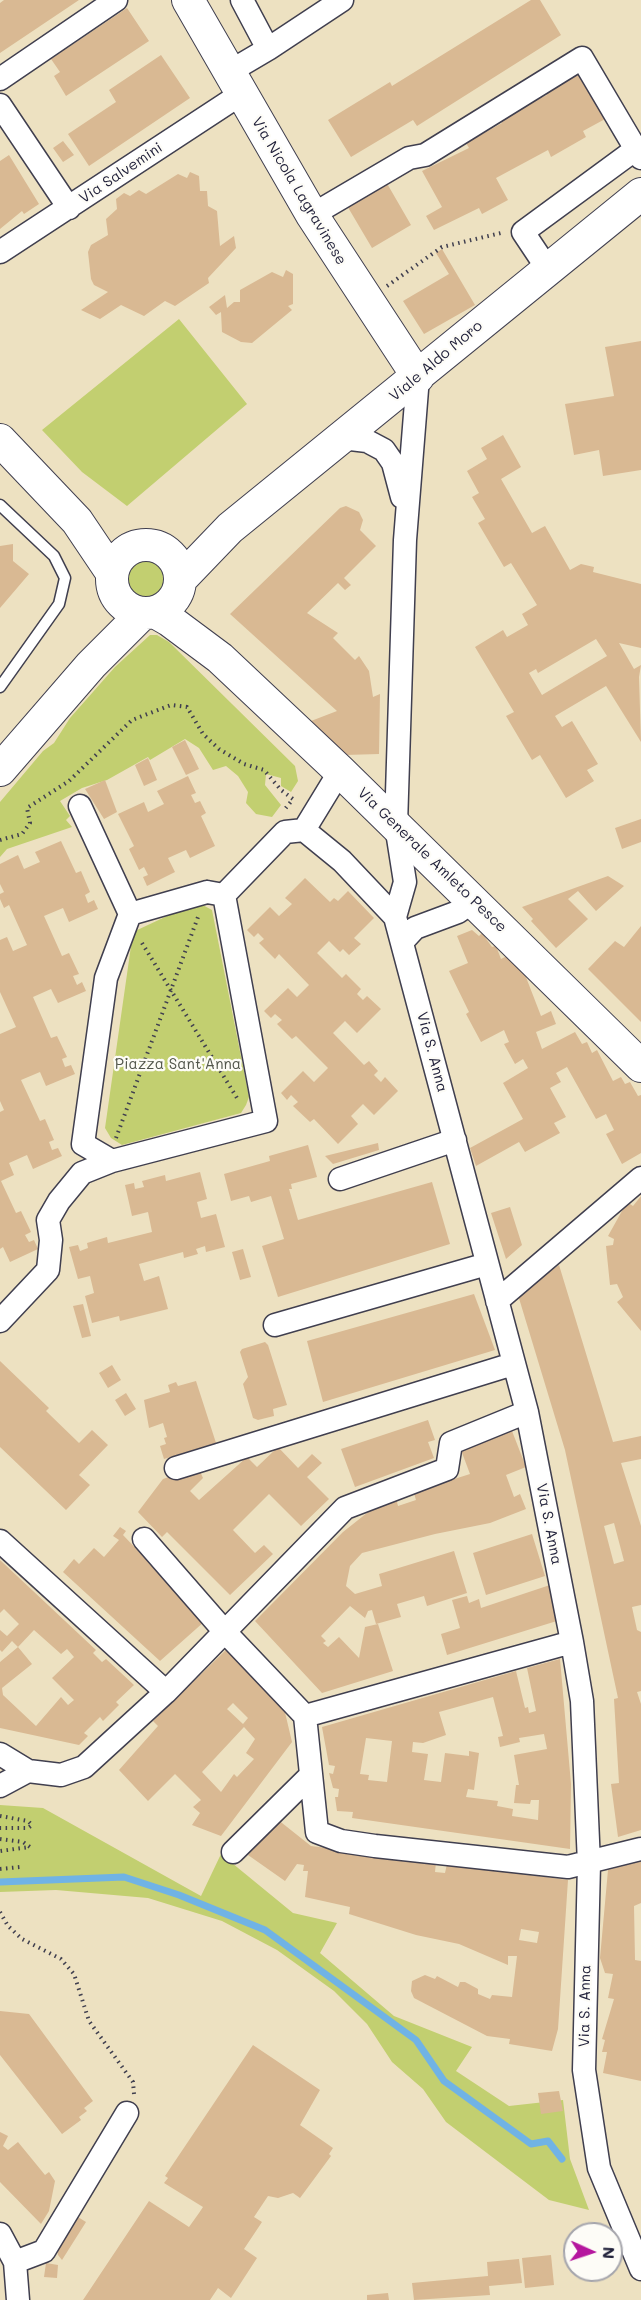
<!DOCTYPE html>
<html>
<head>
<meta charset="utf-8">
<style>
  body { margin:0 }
  #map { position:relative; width:641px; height:2300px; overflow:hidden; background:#ede1c1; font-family:Mali,sans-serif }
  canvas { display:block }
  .north { position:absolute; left:563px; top:2222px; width:60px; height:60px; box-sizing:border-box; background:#fdfcf7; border:2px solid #a5a5ac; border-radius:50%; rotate:93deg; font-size:16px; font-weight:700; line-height:24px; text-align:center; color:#22223b }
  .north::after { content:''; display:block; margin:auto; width:21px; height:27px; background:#b5179e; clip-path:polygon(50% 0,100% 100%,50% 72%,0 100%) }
</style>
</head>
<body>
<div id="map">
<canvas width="641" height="2300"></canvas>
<div class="north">N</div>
</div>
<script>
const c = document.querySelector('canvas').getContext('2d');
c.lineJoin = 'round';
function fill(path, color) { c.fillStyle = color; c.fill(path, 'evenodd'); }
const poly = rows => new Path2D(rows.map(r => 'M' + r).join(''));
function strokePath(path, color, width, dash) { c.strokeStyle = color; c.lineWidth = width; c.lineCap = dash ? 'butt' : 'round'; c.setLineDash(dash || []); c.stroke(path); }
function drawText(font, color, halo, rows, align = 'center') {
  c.font = font + ' Mali,sans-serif'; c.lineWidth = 4.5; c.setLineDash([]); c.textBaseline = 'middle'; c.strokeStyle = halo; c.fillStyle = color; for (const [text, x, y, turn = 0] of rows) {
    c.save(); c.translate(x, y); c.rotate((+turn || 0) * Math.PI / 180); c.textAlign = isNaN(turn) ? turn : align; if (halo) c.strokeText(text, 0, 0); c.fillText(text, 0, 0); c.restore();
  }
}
fill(poly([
  [179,319,247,404,127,506,82,472,42,430],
  '125 578a21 21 0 1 1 42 0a21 21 0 1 1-42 0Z',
  [150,635,157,635,169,642,295,766,298,781,291,792,281,786,281,778,266,774,265,785,281,805,272,817,256,814,246,803,248,792,238,776,226,766,213,770,199,748,185,739,150,760,148,757,107,780,82,788,60,801,70,816,66,820,72,827,7,849,0,857,0,802,43,751,54,743,70,718,115,667],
  [197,902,212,910,249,1097,246,1105,241,1113,122,1145,111,1138,105,1128,133,932],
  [0,1805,43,1808,201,1896,221,1854,293,1913,337,1923,320,1953,394,2016,472,2047,456,2071,509,2106,563,2100,570,2159,589,2210,549,2200,446,2122,423,2089,392,2062,367,2024,334,1991,277,1950,222,1921,148,1898,56,1890,0,1892]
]), '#c2cf70');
strokePath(poly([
  [0,1882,124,1877,179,1895,265,1930,416,2040,444,2081,531,2144,548,2141,562,2159]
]), '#70b3e5', 7);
fill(poly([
  [4,0,79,0,0,53,0,3],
  [531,0,540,0,561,35,417,126,413,120,351,157,328,120,390,82,392,86],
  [127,8,149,41,66,96,54,76,60,72,51,59],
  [161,55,190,98,89,166,68,134,116,102,109,90],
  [579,68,607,118,583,131,586,137,551,157,548,150,496,178,508,200,482,214,479,208,434,230,426,216,442,207,422,171,469,148,466,143,502,123,499,118,547,95,543,88],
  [63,141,74,155,63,162,53,148],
  [9,155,39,204,24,214,22,211,0,229,0,161],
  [190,172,199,176,200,191,207,191,208,206,217,211,220,246,234,236,236,248,208,278,209,283,175,306,165,301,144,316,121,305,100,319,81,310,108,292,94,285,91,279,88,252,91,245,108,235,106,219,117,209,116,199,124,193,130,196,139,190,146,194,178,174,187,178],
  [385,180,411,225,372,248,346,204],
  [442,249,475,305,424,334,403,301,449,274,436,253],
  [286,270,293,274,293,304,288,306,292,310,252,343,241,342,222,332,221,312,216,315,209,307,225,295,227,308,234,302,240,302,240,290,272,272,283,277],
  [641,341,641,470,603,476,599,450,574,455,565,404,614,396,605,347],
  [503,435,521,467,501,479,532,533,545,526,570,570,581,564,594,567,593,572,641,584,641,648,619,643,634,669,641,665,639,677,641,742,606,686,555,716,562,727,572,721,598,764,587,770,594,781,566,798,540,755,532,760,506,716,514,712,475,647,503,630,507,637,528,625,522,614,537,605,511,563,504,567,478,523,485,519,472,497,479,493,467,471,487,459,481,448],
  [596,639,607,656,542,695,529,673,536,669,538,673],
  [346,506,359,512,363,520,360,530,376,546,344,578,351,585,345,590,338,583,307,613,338,633,333,638,355,660,359,656,369,671,373,697,380,694,379,754,345,755,311,721,337,711,230,614,340,508],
  [13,544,13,561,29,574,0,608,0,546],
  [185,740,199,769,186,775,172,747],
  [148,758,157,780,144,786,135,765],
  [188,776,196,793,191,795,195,803,200,801,206,813,201,816,215,846,190,858,186,850,168,858,175,872,147,886,143,877,148,875,144,867,139,870,129,849,134,846,118,814,144,802,148,812,164,804,157,791],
  [105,780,117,812,104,819,85,789],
  [641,819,641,842,622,849,615,828],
  [61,841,76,873,81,871,90,892,85,895,88,903,94,900,98,909,69,922,63,908,44,916,62,956,69,953,79,974,73,976,77,985,82,982,86,991,58,1003,51,989,33,997,51,1038,57,1036,67,1057,62,1059,65,1067,71,1065,75,1074,46,1086,40,1072,21,1080,40,1121,45,1119,54,1140,49,1142,52,1150,58,1148,62,1156,33,1169,27,1155,9,1163,14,1175,1,1181,16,1213,21,1211,31,1232,25,1235,29,1242,34,1240,38,1249,10,1262,3,1247,0,1249,0,1112,4,1110,0,1101,0,1034,16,1027,0,992,0,940,7,937,13,951,27,945,9,905,4,908,0,899,0,894,4,892,0,884,0,864,18,855,24,869,40,862,35,852],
  [608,876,624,886,596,911,578,891,568,899,588,919,556,948,531,921,533,919,522,907],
  [305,878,330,902,334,898,338,901,348,891,374,918,354,938,361,944,349,955,343,949,340,952,329,941,317,953,342,978,346,974,361,989,357,994,363,1000,367,996,381,1009,357,1033,345,1021,333,1033,364,1065,369,1061,378,1071,374,1075,381,1082,385,1077,398,1091,374,1115,363,1104,351,1116,358,1124,338,1144,314,1119,310,1122,293,1106,298,1102,291,1095,287,1100,281,1093,303,1071,314,1082,328,1068,296,1036,292,1039,277,1024,282,1020,275,1014,271,1018,264,1011,288,988,297,997,309,985,279,954,275,959,259,943,264,939,258,933,254,937,247,930,270,907,279,916,292,904,285,898],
  [641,926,641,1022,588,969,615,941,624,947],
  [472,930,479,936,482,933,492,947,496,946,501,959,507,956,524,972,541,1016,551,1011,556,1024,536,1032,542,1049,575,1032,582,1044,587,1042,592,1053,597,1050,613,1081,621,1077,625,1084,630,1082,638,1096,641,1095,641,1153,622,1164,606,1134,614,1130,606,1114,596,1119,567,1067,556,1073,561,1082,550,1088,566,1117,554,1123,560,1133,525,1152,519,1142,476,1166,470,1148,523,1119,503,1083,528,1068,523,1059,515,1064,504,1044,509,1042,504,1030,481,1042,466,1014,469,1012,449,971,468,963,457,936],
  [378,1143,379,1150,333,1164,325,1156],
  [308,1145,317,1177,291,1184,292,1189,289,1189,298,1220,432,1182,450,1244,278,1297,262,1246,284,1239,271,1196,251,1202,249,1196,231,1201,224,1174,270,1161,269,1156],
  [200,1172,207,1199,197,1202,201,1218,216,1214,225,1247,206,1252,205,1246,196,1249,198,1254,184,1258,183,1252,139,1264,144,1281,159,1276,168,1309,120,1321,119,1316,92,1323,85,1296,94,1293,90,1276,78,1279,69,1247,78,1245,80,1251,88,1248,87,1243,107,1237,108,1243,152,1232,148,1212,132,1216,125,1185,134,1183,135,1189,144,1187,142,1181,165,1175,166,1181],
  [641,1188,641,1331,617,1302,623,1297,617,1284,610,1285,606,1246,613,1245,614,1239,608,1236,627,1202,633,1206,641,1196,637,1190],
  [510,1207,522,1245,506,1259,491,1213],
  [243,1249,251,1277,240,1280,232,1252],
  [559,1265,613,1442,641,1436,641,1459,621,1463,641,1526,641,1605,632,1607,637,1630,641,1632,641,1691,637,1692,641,1704,641,1830,618,1837,611,1784,619,1783,614,1699,618,1698,565,1450,518,1295],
  [614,1523,624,1561,614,1564,604,1526],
  [474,1294,495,1350,323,1402,307,1341],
  [83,1304,91,1336,82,1338,73,1306],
  [265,1342,268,1345,287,1405,273,1409,274,1416,258,1420,253,1418,243,1384,248,1377,240,1352,242,1349],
  [0,1361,49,1408,46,1411,79,1443,92,1430,108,1445,79,1475,90,1485,66,1510,0,1447],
  [112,1365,121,1380,108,1388,99,1373],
  [196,1381,216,1443,164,1459,160,1446,166,1444,164,1438,167,1437,163,1423,149,1428,144,1400,170,1392,168,1385,176,1382,178,1386],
  [126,1393,136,1409,125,1416,115,1400],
  [428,1420,435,1440,428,1442,434,1458,355,1487,341,1449],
  [512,1431,526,1467,506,1475,514,1497,520,1494,526,1509,490,1523,435,1534,362,1553,350,1566,346,1586,355,1594,382,1586,379,1574,454,1551,467,1593,427,1606,424,1596,397,1604,401,1617,376,1624,372,1610,368,1611,365,1618,350,1606,321,1636,326,1641,323,1643,328,1647,339,1637,359,1658,365,1627,378,1624,393,1671,322,1693,255,1621,343,1532,372,1509,396,1498,398,1506,416,1500,412,1487,423,1489,470,1474,461,1450],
  [278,1447,298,1468,312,1454,322,1463,307,1477,329,1499,301,1526,269,1494,233,1530,255,1553,264,1545,273,1554,230,1595,167,1532,162,1537,138,1512,163,1479,198,1467,203,1478,190,1491,199,1500,247,1457,257,1467],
  [120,1527,126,1531,123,1535,205,1621,160,1661,63,1572,74,1559,79,1564,94,1548,104,1557,119,1540,113,1536],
  [532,1534,545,1576,486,1595,473,1553],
  [0,1560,96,1650,93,1653,102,1662,106,1659,134,1685,116,1702,119,1705,103,1721,100,1717,84,1733,88,1736,79,1745,0,1728,0,1662,18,1647,32,1664,2,1688,3,1695,36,1726,61,1697,68,1705,74,1700,52,1678,74,1657,67,1649,61,1654,34,1630,18,1647,12,1641,2,1652,0,1650,0,1630,7,1636,19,1624,4,1609,0,1613],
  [550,1585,560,1620,447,1655,441,1634,460,1628,452,1600,467,1596,469,1603,479,1599,481,1608],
  [230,1646,283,1704,292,1742,221,1836,192,1825,200,1813,193,1807,201,1800,175,1774,148,1801,119,1770,158,1726,153,1721],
  [233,1703,248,1718,243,1724,227,1709],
  [244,1727,255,1739,246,1753,254,1759,237,1777,234,1774,221,1792,202,1772],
  [560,1659,571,1784,570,1849,352,1818,353,1812,337,1811,335,1797,338,1797,339,1789,333,1788,329,1773,333,1774,335,1766,329,1765,322,1727,516,1671,525,1708,528,1707,529,1713,536,1711,527,1668],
  [493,1697,503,1736,498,1737,500,1747,520,1742,519,1738,544,1734,547,1749,514,1755,519,1785,516,1785,514,1803,530,1804,531,1800,539,1800,538,1820,512,1816,513,1809,497,1806,498,1801,466,1797,468,1789,474,1790,479,1753,469,1751,469,1756,445,1753,441,1782,424,1780,428,1754,412,1752,413,1742,423,1743,446,1735,439,1712],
  [366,1738,392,1741,387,1782,368,1780,369,1775,360,1774],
  [277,1819,311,1846,436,1862,435,1872,445,1873,447,1864,568,1880,558,2029,552,2051,509,2044,510,2039,487,2036,414,1998,411,1991,412,1981,425,1975,435,1979,437,1976,458,1987,460,1982,465,1982,478,1989,478,1994,490,1999,492,1995,512,1997,517,1956,508,1956,508,1965,459,1944,416,1935,349,1914,350,1907,305,1897,308,1871,303,1871,304,1865,297,1864,285,1881,248,1855],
  [521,1929,539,1932,537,1943,519,1940],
  [641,1861,641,1903,634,1906,635,1960,641,1961,641,2081,603,2073,607,2052,602,2052,605,2040,602,2039,614,1999,608,1998,613,1974,605,1973,600,1958,608,1870],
  [0,2011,29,2014,93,2101,84,2108,87,2111,79,2117,81,2120,62,2134,0,2055],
  [253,2045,320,2090,300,2125,333,2148,329,2154,331,2156,300,2198,293,2193,278,2198,268,2196,254,2217,262,2222,244,2249,257,2258,231,2298,218,2288,210,2300,83,2300,149,2201,189,2227,199,2213,203,2207,164,2183,168,2178,165,2176],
  [559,2091,563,2111,541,2114,538,2093],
  [0,2132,8,2136,3,2146,8,2150,18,2142,45,2175,49,2172,55,2181,49,2211,41,2224,0,2182],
  [73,2214,86,2222,62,2260,58,2255,56,2242],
  [551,2255,554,2285,525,2288,522,2258],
  [519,2259,522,2283,489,2286,490,2295,414,2300,412,2283,488,2276,487,2262],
  [46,2263,58,2265,57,2278,44,2277],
  [388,2293,389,2300,367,2300,367,2295]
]), '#d9b993');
const lane = poly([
  [0,505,54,556,65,578,59,604,0,687]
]);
const street = poly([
  [268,49,342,0],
  [229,72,268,49,242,0],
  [0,79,116,0],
  [0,105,69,208],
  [312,215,409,158,425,155,582,58,641,158],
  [0,252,241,94],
  [547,268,523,232,636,149],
  [418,377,405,540,396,825,405,882,395,917,527,1412,572,1642,582,1701,589,1864,584,2070,599,2168,641,2269],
  [342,438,367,441,384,450,393,463,402,497],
  [80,806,130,914],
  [304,830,340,771],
  [207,892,224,895,266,1121,112,1161,83,1144,106,978,130,914,207,892],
  [224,895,285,832,304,830,342,861,395,917],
  [403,941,415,928,458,912,474,901],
  [340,1179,455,1140],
  [497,1301,641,1178],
  [0,1321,48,1270,51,1240,48,1220,59,1201,82,1173,112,1161],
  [275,1325,487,1264],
  [176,1468,513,1364],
  [144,1539,226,1633,305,1716],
  [0,1541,166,1692],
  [572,1642,305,1716,317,1832,341,1841,375,1846,568,1867,641,1849],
  [0,1754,28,1771,61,1775,84,1767,166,1692,345,1508,447,1469,451,1443,527,1412],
  [0,1786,28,1771],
  [233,1852,311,1775],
  [0,2234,15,2262,18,2300],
  [15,2262,44,2251,127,2113]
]);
const secondary = poly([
  [188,0,312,215,418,377],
  [0,440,77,521,112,573],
  '112 579a34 34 0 1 1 68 0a34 34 0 1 1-68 0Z',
  [181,579,230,528,641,194],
  [155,612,169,620,220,658,340,771,641,1066],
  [0,770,91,665,143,613]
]);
strokePath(lane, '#403f4f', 13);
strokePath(street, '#403f4f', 25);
strokePath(secondary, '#403f4f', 34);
strokePath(poly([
  [387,286,442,247,501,233],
  [0,840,22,834,30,823,27,808,69,781,132,720,171,705,187,707,203,734,219,749,244,764,264,770,281,790,293,799,285,809],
  [142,943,237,1098],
  [116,1138,198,917],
  [0,1816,28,1821,32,1825,28,1828,0,1828],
  [0,1839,23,1842,30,1847,0,1851],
  [0,1869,20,1867],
  [0,1912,8,1926,22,1939,61,1959,74,1974,89,2021,133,2082,134,2094]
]), '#403f4f', 4, [1.5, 4.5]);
strokePath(lane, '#fff', 10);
strokePath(street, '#fff', 22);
strokePath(secondary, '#fff', 32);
drawText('15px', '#22223b', '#fdfcf7', [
  ["Via Salvemini",121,173,-34],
  ["Via Nicola Lagravinese",299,191,59],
  ["Viale Aldo Moro",436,361,-40],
  ["Via Generale Amleto Pesce",432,860,44],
  ["Via S. Anna",432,1052,75],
  ["Via S. Anna",549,1524,79],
  ["Via S. Anna",585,2006,-89]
]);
drawText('15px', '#52564b', '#fdfcf7', [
  ["Piazza Sant'Anna",178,1064]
]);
</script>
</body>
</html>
